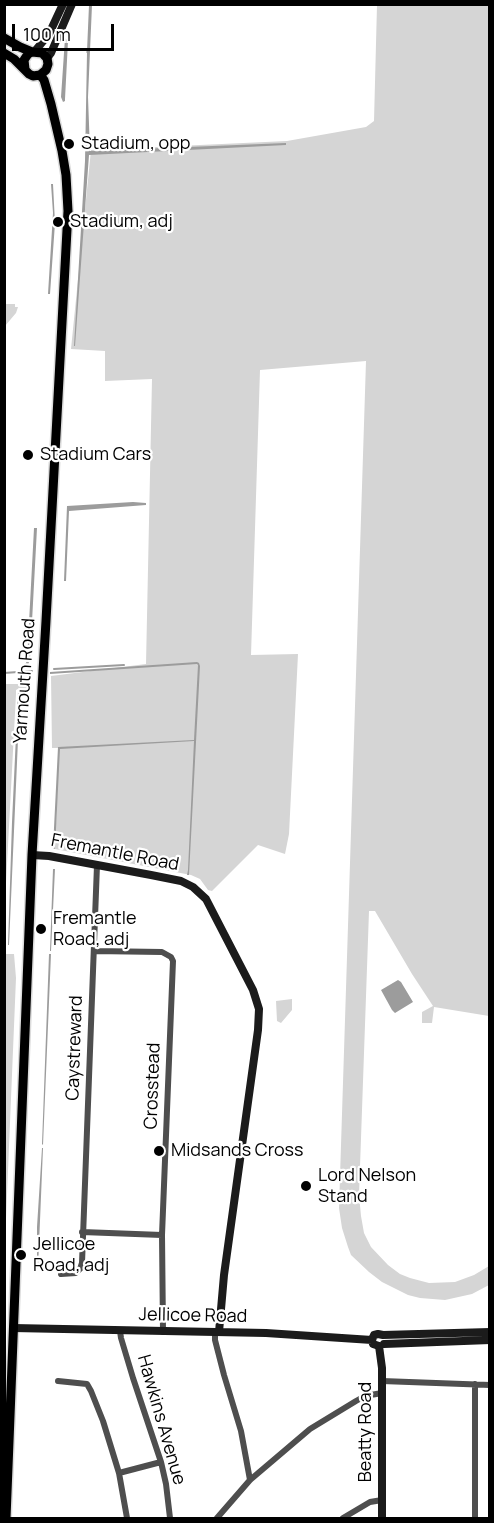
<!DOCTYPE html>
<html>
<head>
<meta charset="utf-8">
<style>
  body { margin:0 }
  #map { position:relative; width:494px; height:1523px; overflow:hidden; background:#fff; font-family:Manrope,sans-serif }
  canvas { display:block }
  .frame { position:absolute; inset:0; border:6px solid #000; pointer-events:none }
  .scale { position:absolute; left:12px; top:24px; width:102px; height:27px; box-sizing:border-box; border:3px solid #000; border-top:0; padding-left:8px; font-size:18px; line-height:21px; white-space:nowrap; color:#000; -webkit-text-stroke:4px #fff; paint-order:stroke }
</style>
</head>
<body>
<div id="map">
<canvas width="494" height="1523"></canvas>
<div class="frame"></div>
<div class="scale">100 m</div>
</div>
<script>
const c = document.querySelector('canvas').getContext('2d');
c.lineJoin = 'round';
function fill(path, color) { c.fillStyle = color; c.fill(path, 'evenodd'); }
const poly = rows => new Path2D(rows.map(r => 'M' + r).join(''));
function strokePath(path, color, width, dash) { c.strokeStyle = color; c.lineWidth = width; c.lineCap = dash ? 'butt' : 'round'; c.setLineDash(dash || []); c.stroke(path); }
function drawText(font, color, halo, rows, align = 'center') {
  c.font = font + ' Manrope,sans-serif'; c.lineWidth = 4.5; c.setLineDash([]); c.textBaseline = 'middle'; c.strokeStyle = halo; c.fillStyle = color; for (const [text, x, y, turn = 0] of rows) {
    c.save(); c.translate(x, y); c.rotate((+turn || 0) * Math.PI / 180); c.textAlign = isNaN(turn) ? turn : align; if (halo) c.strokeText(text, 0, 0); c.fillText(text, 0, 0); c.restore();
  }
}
fill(poly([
  [377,5,489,5,489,1016,434,1007,432,1023,422,1023,422,1012,433,1006,412,974,375,911,369,911,359,1195,361,1216,364,1233,371,1247,388,1265,400,1274,410,1278,429,1283,455,1282,474,1275,489,1266,489,1285,472,1294,445,1300,420,1298,408,1295,382,1282,369,1272,351,1255,348,1247,342,1228,339,1208,366,361,260,370,251,655,298,654,289,834,285,854,258,845,212,891,208,890,200,879,191,875,55,849,59,748,52,748,51,676,146,664,152,379,105,381,105,351,71,349,91,150,287,141,366,127,374,121],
  [5,304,15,304,15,307,18,307,16,313,5,326],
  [5,684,31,684,31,688,20,688,16,690,16,694,6,883,6,948,5,948],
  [4,954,14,954,16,978,5,1243],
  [292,999,292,1010,281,1023,277,1021,276,1001]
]), '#d5d5d5');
fill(poly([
  [89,5,92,5,88,97,90,151,286,143,286,145,89,155,75,346,74,346,85,161,87,53,86,52,87,51],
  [65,38,68,41,65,99,65,101,63,102,61,97],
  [51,184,53,184,55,223,50,294,48,294,53,213],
  [133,502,146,503,146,505,69,511,66,581,64,581,67,506],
  [34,528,37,528,30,659,27,668,23,668,27,661],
  [197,662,199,663,200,666,189,875,187,875,188,870,194,741,60,749,55,849,53,848,58,747,194,740,198,665,197,664,50,674,50,672],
  [18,692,20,692,20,694,9,945,8,945,12,822],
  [53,869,55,869,51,951,50,951],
  [49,954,51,954,43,1145,42,1144],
  [398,980,401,982,413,1002,395,1013,392,1010,381,990],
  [42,1148,43,1148,38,1269,37,1269,37,1227]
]), '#9c9c9c');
strokePath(poly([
  [54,669,124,665],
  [4,673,32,671],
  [4,1052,4,1059]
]), '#9c9c9c', 2);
const primary = poly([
  [4,38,20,47,32,52],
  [4,53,14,59,29,74,33,76,40,75,46,70,48,64,47,58,42,53,32,52,28,54,24,60,25,69],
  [6,1518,32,855,46,621,68,211,66,175,62,151,51,104,44,80,40,75]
]);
strokePath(primary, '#dbdbdb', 12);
strokePath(poly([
  [94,951,162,952,171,957,173,961,162,1235,163,1332],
  [82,1232,162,1235],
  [61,1274,76,1273,80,1269,82,1263,97,865],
  [120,1331,121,1338,133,1378,161,1462,166,1484,170,1518],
  [215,1332,215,1340,224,1375,241,1431,250,1480],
  [58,1381,87,1384,91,1391,103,1421,119,1473,127,1518],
  [382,1381,490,1385],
  [475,1384,475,1518],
  [119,1473,161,1462],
  [217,1518,250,1480,310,1429,356,1401,365,1396,382,1393],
  [343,1518,370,1502,382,1500]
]), '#4e4e4e', 6);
strokePath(poly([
  [35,51,49,34,63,4],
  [47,58,51,53,72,4],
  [32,855,49,856,151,875,181,881,193,887,206,899,253,990,259,1009,258,1030,224,1275,219,1332],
  [13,1328,266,1333,372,1340,373,1344,379,1346],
  [372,1340,374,1335,378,1334,383,1335,490,1332],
  [384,1344,490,1340],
  [379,1346,382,1368,382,1518]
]), '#1b1b1b', 8);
strokePath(primary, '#000', 9);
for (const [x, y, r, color] of [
  [69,144,6,"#000"],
  [58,222,6,"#000"],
  [28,455,6,"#000"],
  [41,929,6,"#000"],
  [159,1151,6,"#000"],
  [306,1186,6,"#000"],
  [21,1255,6,"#000"]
]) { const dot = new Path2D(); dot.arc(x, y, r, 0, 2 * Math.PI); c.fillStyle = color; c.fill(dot); strokePath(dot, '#fff', 2); }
drawText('18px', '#000', '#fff', [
  ["Stadium, opp",81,144],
  ["Stadium, adj",70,222],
  ["Stadium Cars",40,455],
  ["Fremantle",53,919],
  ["Road, adj",53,940],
  ["Midsands Cross",171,1151],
  ["Lord Nelson",318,1176],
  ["Stand",318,1197],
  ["Jellicoe",33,1245],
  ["Road, adj",33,1266]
], 'left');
drawText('18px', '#000', '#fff', [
  ["Yarmouth Road",25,681,-86],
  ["Fremantle Road",115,853,11],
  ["Caystreward",75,1048,-88],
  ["Crosstead",153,1086,-88],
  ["Jellicoe Road",193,1316,1],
  ["Hawkins Avenue",161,1420,74],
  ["Beatty Road",366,1432,-90]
]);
</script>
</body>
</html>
